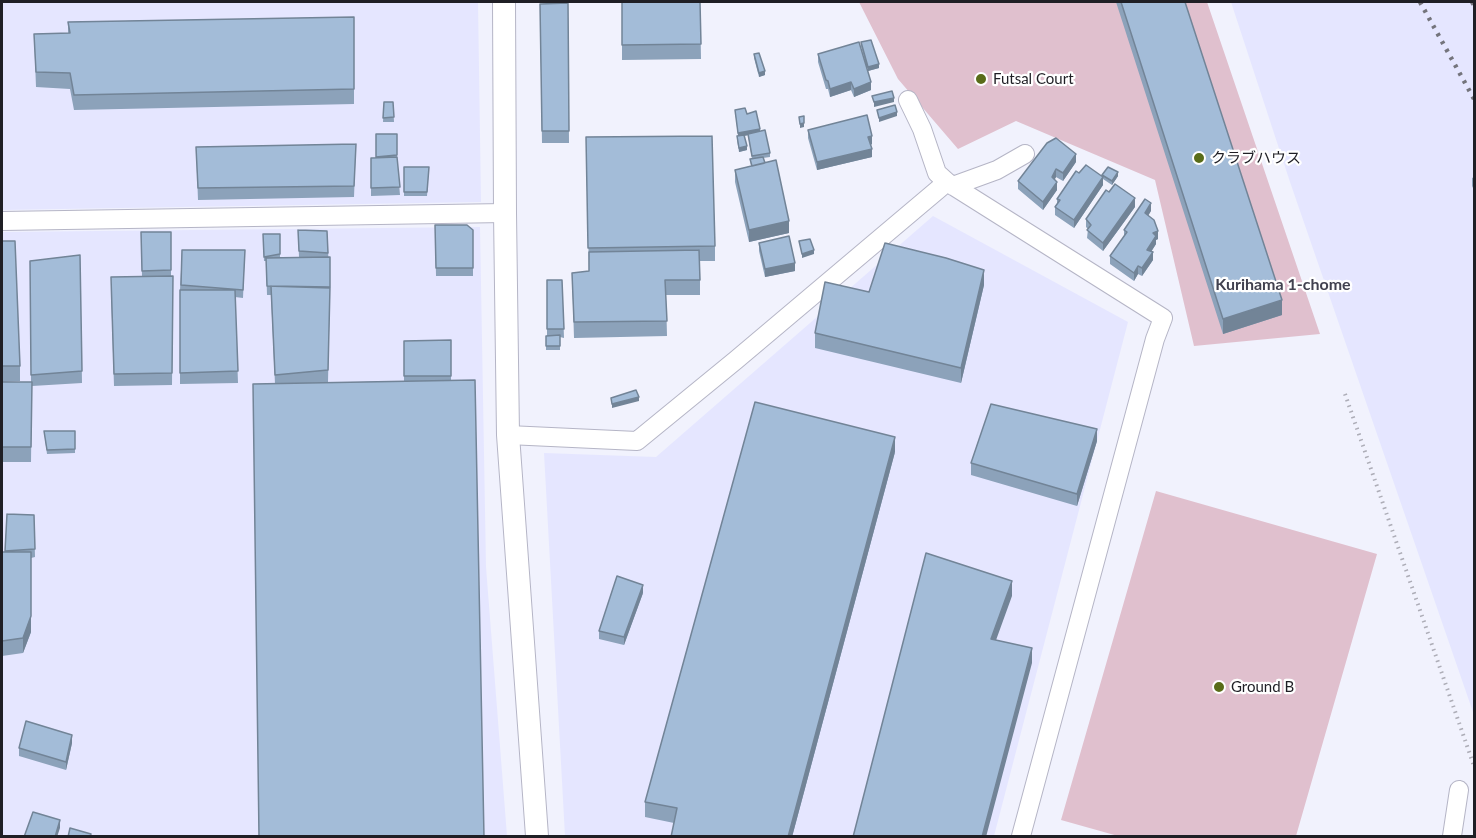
<!DOCTYPE html>
<html>
<head>
<meta charset="utf-8">
<style>
  body { margin:0 }
  #map { position:relative; width:1476px; height:838px; overflow:hidden; background:#f1f2fd; font-family:Lato,sans-serif }
  canvas { display:block }
  .frame { position:absolute; inset:0; border:3px solid #1f1f25; pointer-events:none }
</style>
</head>
<body>
<div id="map">
<canvas width="1476" height="838"></canvas>
<div class="frame"></div>
</div>
<script>
const c = document.querySelector('canvas').getContext('2d');
c.lineJoin = 'round';
function fill(path, color) { c.fillStyle = color; c.fill(path, 'evenodd'); }
const poly = rows => new Path2D(rows.map(r => 'M' + r).join(''));
function strokePath(path, color, width, dash) { c.strokeStyle = color; c.lineWidth = width; c.lineCap = dash ? 'butt' : 'round'; c.setLineDash(dash || []); c.stroke(path); }
function drawText(font, color, halo, rows, align = 'center') {
  c.font = font + ' Lato,"Noto Sans JP",sans-serif'; c.lineWidth = 4.5; c.setLineDash([]); c.textBaseline = 'middle'; c.strokeStyle = halo; c.fillStyle = color; for (const [text, x, y, turn = 0] of rows) {
    c.save(); c.translate(x, y); c.rotate((+turn || 0) * Math.PI / 180); c.textAlign = isNaN(turn) ? turn : align; if (halo) c.strokeText(text, 0, 0); c.fillText(text, 0, 0); c.restore();
  }
}
fill(poly([
  [2,2,478,2,481,202,2,210],
  [1231,2,1474,2,1474,715,1290,182],
  [933,216,1128,322,994,836,565,836,544,453,656,457],
  [480,227,486,567,507,836,2,836,2,232]
]), '#e5e6ff');
fill(poly([
  [859,2,1207,2,1320,334,1194,346,1155,180,1016,121,958,149,898,79],
  [1156,491,1377,554,1296,836,1118,836,1061,820]
]), '#e0c0ce');
const minor = poly([
  [908,100,922,129,937,173,947,182],
  [953,186,997,170,1025,154],
  [2,221,505,213],
  [508,435,637,441,736,360,947,182,1163,318,1155,339,1021,836],
  [1452,836,1459,790]
]);
const tertiary = poly([
  [504,2,505,213,508,435,537,836]
]);
strokePath(minor, '#b5b5c6', 20);
strokePath(tertiary, '#b5b5c6', 24);
strokePath(poly([
  [1345,394,1474,766]
]), '#adadb7', 4, [1.5, 4.5]);
strokePath(minor, '#fff', 18);
strokePath(tertiary, '#fff', 22);
strokePath(poly([
  [1420,2,1474,99],
  [1472,2,1474,5]
]), '#74747c', 4.5, [3, 6]);
fill(poly([
  [622,2,700,2,701,59,622,60],
  [1116,2,1185,2,1282,315,1223,334],
  [568,3,569,143,542,143,540,4],
  [354,17,354,104,74,110,70,89,36,87,34,34,68,33,68,22],
  [861,42,879,68,868,71,861,46],
  [754,54,765,75,759,77,754,58],
  [818,54,871,90,854,97,851,90,830,97,828,89,826,89,818,62],
  [384,102,393,102,394,122,383,122],
  [735,110,747,114,760,131,770,153,770,157,763,158,789,233,749,242,735,182,735,170,751,166,750,159,752,159,748,135,744,136,747,150,739,152,737,140,738,136],
  [808,130,872,144,871,145,872,157,817,170,808,138],
  [376,134,397,134,397,159,400,195,371,196,371,158,376,158],
  [356,144,354,197,198,200,196,147],
  [586,152,715,246,715,261,700,261,700,295,666,295,667,336,574,338,572,273,589,271],
  [1076,162,1063,181,1056,177,1054,180,1057,190,1043,210,1018,189,1018,181],
  [404,167,429,167,427,196,404,196],
  [1079,173,1102,177,1102,175,1118,176,1112,185,1103,179,1103,185,1074,228,1055,215,1055,207,1057,204,1057,199],
  [1474,177,1474,190,1472,186,1472,178],
  [1135,207,1103,251,1087,238,1088,229,1086,227,1086,219],
  [1151,211,1148,215,1158,239,1156,240,1156,244,1151,252,1153,260,1142,276,1138,274,1134,281,1110,264,1110,256,1124,236,1124,230],
  [435,225,473,230,473,276,436,276],
  [298,230,327,231,330,288,328,382,312,383,404,381,404,341,451,340,451,381,275,384,271,295,267,295,266,261,264,261,263,234,280,234,280,258,299,257],
  [141,232,171,232,171,276,173,276,172,385,114,386,111,289,142,276],
  [2,241,20,366,20,381,2,382],
  [759,243,795,271,765,277,759,251],
  [182,250,245,250,243,298,235,297,238,383,180,384,180,290],
  [80,255,82,383,32,386,31,462,2,462,2,382,31,382,30,261],
  [547,280,562,280,564,338,560,337,560,350,546,350,546,336,547,336],
  [984,285,961,383,815,348,815,333,869,292],
  [44,431,75,431,75,453,47,454],
  [1097,441,1077,506,971,475,971,463],
  [895,452,792,837,671,837,674,823,645,817,645,802],
  [7,514,34,515,35,557,31,558,31,632,23,653,2,656,2,552,5,552],
  [643,593,624,645,599,639,599,631],
  [72,743,66,770,19,756,19,748]
]), '#8ca2ba');
fill(poly([
  [879,64,879,68,868,71,868,67],
  [765,71,765,75,759,77,759,73],
  [851,82,851,90,830,97,830,89],
  [871,82,871,90,854,97,854,89],
  [894,98,894,102,874,107,874,102],
  [897,112,897,116,879,122,879,118],
  [804,123,804,127,800,128,800,124],
  [760,129,760,133,738,137,738,133],
  [872,136,872,144,868,145,868,137],
  [747,146,747,150,739,152,739,148],
  [872,149,872,157,817,170,817,162],
  [1076,154,1076,162,1063,181,1063,173],
  [1056,169,1056,177,1052,185,1052,177],
  [1118,172,1118,176,1112,185,1112,181],
  [1103,177,1103,185,1074,228,1074,220],
  [1057,182,1057,190,1043,210,1043,202],
  [1135,198,1135,207,1103,251,1103,243],
  [1151,203,1151,211,1145,221,1145,213],
  [789,221,789,233,749,242,749,230],
  [1158,231,1158,239,1156,240,1156,244,1147,258,1147,250,1153,233],
  [814,250,814,254,802,258,802,254],
  [1153,252,1153,260,1142,276,1142,268],
  [795,263,795,271,765,277,765,269],
  [1138,266,1138,274,1134,281,1134,273],
  [984,270,984,285,961,383,961,368],
  [1282,300,1282,315,1223,334,1223,319],
  [639,397,639,401,612,408,612,404],
  [1097,429,1097,441,1077,506,1077,494],
  [895,437,895,452,792,837,788,837],
  [1012,581,1012,596,991,654,991,639],
  [643,585,643,593,624,645,624,637],
  [31,616,31,632,23,653,23,638],
  [1032,648,1032,663,986,837,982,837],
  [72,735,72,743,66,770,66,762],
  [60,820,60,828,57,837,55,837]
]), '#728497');
const building = poly([
  [622,2,700,2,701,44,622,45,622,2],
  [1121,2,1185,2,1282,300,1223,319,1121,2],
  [568,3,569,131,542,131,540,4,568,3],
  [354,17,354,89,74,95,70,73,36,72,34,34,70,33,68,22,354,17],
  [871,40,879,64,868,67,861,42,871,40],
  [859,42,871,82,854,89,851,82,830,89,828,81,826,80,818,54,859,42],
  [759,53,765,71,759,73,754,54,759,53],
  [892,91,894,98,874,102,872,96,892,91],
  [384,102,393,102,394,117,383,118,384,102],
  [895,105,897,112,879,118,877,110,895,105],
  [745,108,747,114,756,111,760,129,738,133,735,110,745,108],
  [867,115,872,136,868,137,872,149,817,162,808,130,867,115],
  [804,116,804,123,800,124,799,117,804,116],
  [765,130,770,153,752,156,748,134,765,130],
  [376,134,397,134,397,155,376,157,376,134],
  [744,135,747,146,739,148,737,136,744,135],
  [712,136,715,246,588,248,586,137,712,136],
  [1056,138,1076,154,1063,173,1056,169,1052,177,1057,182,1043,202,1018,181,1047,143,1056,138],
  [356,144,354,186,198,188,196,147,356,144],
  [397,157,400,187,371,188,371,158,397,157],
  [763,157,765,163,752,166,750,159,763,157],
  [776,160,789,221,749,230,735,170,776,160],
  [1086,165,1103,177,1074,220,1055,207,1060,200,1057,199,1076,171,1079,173,1086,165],
  [404,167,429,167,427,192,404,192,404,167],
  [1108,167,1118,172,1112,181,1102,175,1108,167],
  [1115,184,1135,198,1103,243,1087,230,1091,225,1086,219,1106,190,1109,192,1115,184],
  [1145,199,1151,203,1145,213,1154,220,1158,231,1153,233,1156,236,1147,250,1153,252,1142,268,1138,266,1134,273,1110,256,1127,232,1124,230,1145,199],
  [435,225,467,225,473,230,473,268,436,268,435,225],
  [298,230,327,231,328,253,299,251,298,230],
  [141,232,171,232,171,270,142,271,141,232],
  [263,234,280,234,280,254,264,257,263,234],
  [789,236,795,263,765,269,759,243,789,236],
  [810,239,814,250,802,254,799,241,810,239],
  [2,241,15,241,20,366,2,366,2,241],
  [885,243,946,258,984,270,961,368,815,333,825,282,869,292,885,243],
  [182,250,245,250,243,290,181,285,182,250],
  [699,250,700,280,665,280,667,321,574,322,572,273,589,271,589,252,699,250],
  [80,255,82,371,31,375,30,261,80,255],
  [330,257,330,288,267,286,266,258,330,257],
  [173,276,172,373,114,374,111,277,173,276],
  [547,280,562,280,564,329,547,329,547,280],
  [271,286,330,287,328,370,275,375,271,286],
  [180,290,235,290,238,371,180,373,180,290],
  [560,335,560,346,546,346,546,336,560,335],
  [451,340,451,376,404,376,404,341,451,340],
  [475,380,484,837,259,837,253,384,475,380],
  [2,382,32,382,31,447,2,447,2,382],
  [636,390,639,397,612,404,611,398,636,390],
  [755,402,895,437,788,837,671,837,677,808,645,802,755,402],
  [991,404,1097,429,1077,494,971,463,991,404],
  [44,431,75,431,75,449,47,450,44,431],
  [7,514,34,515,35,549,5,551,7,514],
  [2,552,31,552,31,616,23,638,2,641,2,552],
  [926,553,1012,581,991,639,1032,648,982,837,853,837,926,553],
  [617,576,643,585,624,637,599,631,617,576],
  [26,721,72,735,66,762,19,748,26,721],
  [33,812,60,820,55,837,24,837,33,812],
  [70,828,91,834,90,837,68,837,70,828]
]);
fill(building, '#a3bcd8');
strokePath(building, '#728497', 1.5);
for (const [x, y, r, color] of [
  [981,79,6,"#596c19"],
  [1199,158,6,"#596c19"],
  [1219,687,6,"#596c19"]
]) { const dot = new Path2D(); dot.arc(x, y, r, 0, 2 * Math.PI); c.fillStyle = color; c.fill(dot); strokePath(dot, '#fff', 2); }
drawText('15px', '#1f1f25', '#fff', [
  ["Futsal Court",993,79],
  ["クラブハウス",1211,158],
  ["Ground B",1231,687]
], 'left');
drawText('bold 16px', '#41414f', '#fff', [
  ["Kurihama 1-chome",1283,285]
]);
</script>
</body>
</html>
